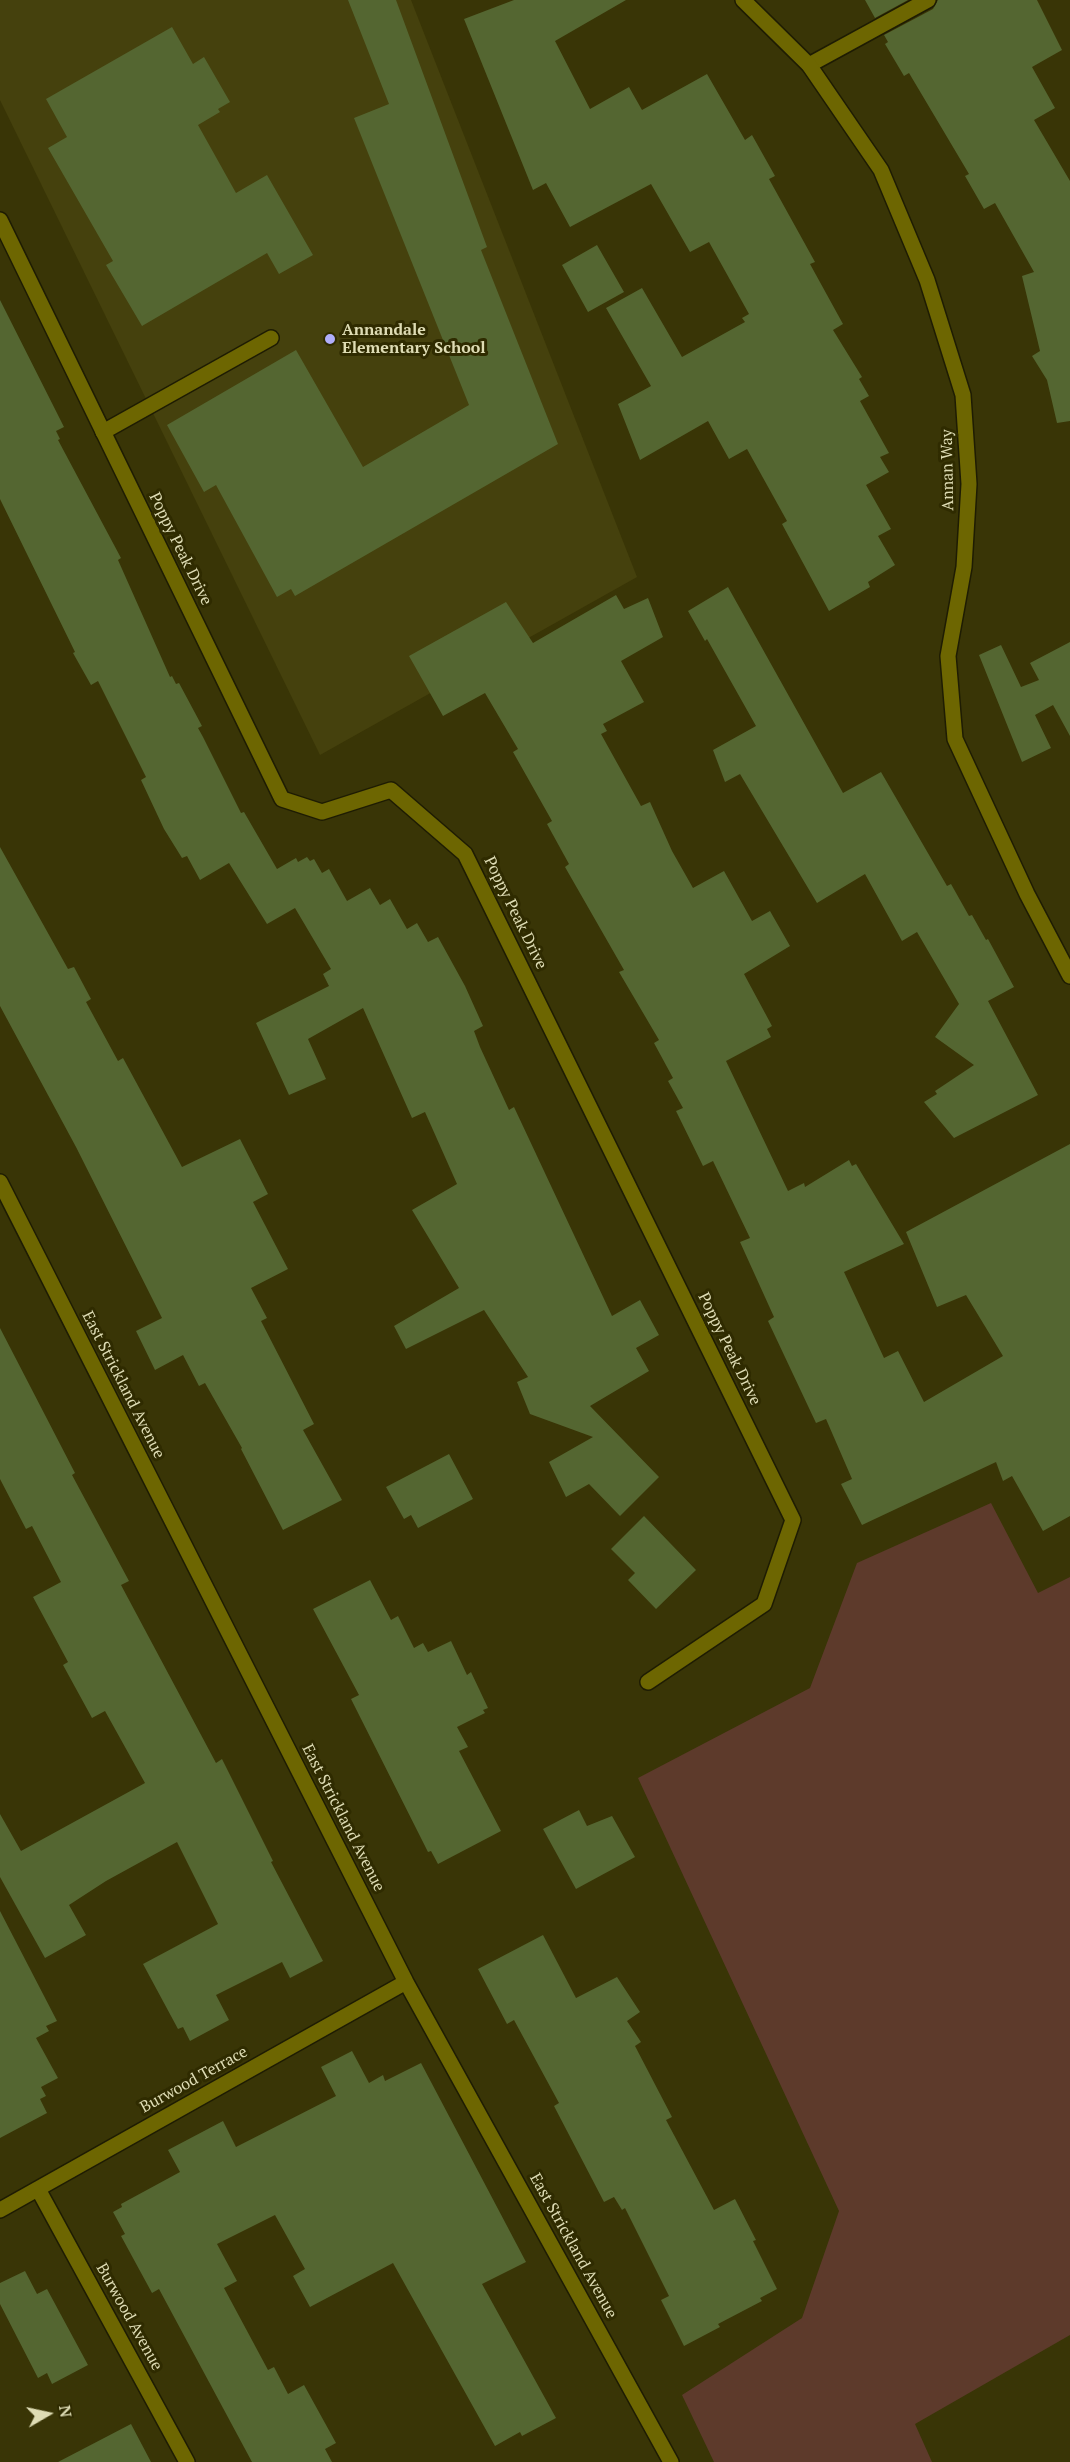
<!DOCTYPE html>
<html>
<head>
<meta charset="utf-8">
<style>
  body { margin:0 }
  #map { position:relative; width:1070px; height:2462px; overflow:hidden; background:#393506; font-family:"PT Serif",serif }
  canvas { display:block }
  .north { position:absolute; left:18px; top:2384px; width:60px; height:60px; -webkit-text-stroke:4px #2f2b00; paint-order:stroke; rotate:81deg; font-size:16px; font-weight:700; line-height:24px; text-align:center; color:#dedcb4 }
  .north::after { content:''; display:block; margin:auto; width:21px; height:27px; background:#dedcb4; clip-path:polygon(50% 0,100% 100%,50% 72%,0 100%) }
</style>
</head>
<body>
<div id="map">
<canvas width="1070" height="2462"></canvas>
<div class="north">N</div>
</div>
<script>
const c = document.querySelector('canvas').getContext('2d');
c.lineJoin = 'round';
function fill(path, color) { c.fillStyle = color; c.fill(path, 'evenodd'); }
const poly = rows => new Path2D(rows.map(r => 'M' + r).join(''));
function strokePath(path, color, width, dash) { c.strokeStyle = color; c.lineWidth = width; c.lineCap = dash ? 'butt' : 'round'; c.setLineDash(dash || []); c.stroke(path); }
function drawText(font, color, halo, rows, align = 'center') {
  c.font = font + ' "PT Serif",serif'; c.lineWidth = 6; c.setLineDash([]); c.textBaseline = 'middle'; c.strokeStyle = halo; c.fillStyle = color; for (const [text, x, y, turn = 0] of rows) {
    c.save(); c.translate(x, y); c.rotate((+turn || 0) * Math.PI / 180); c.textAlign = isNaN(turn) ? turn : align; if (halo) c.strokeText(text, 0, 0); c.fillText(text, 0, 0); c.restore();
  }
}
fill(poly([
  [0,0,411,0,637,577,320,755,0,100]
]), '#45410d');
fill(poly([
  [991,1503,1038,1593,1070,1577,1070,2335,915,2424,932,2462,714,2462,682,2395,802,2318,839,2211,638,1778,810,1688,857,1563]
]), '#5d3a2b');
fill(poly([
  [348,0,396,0,487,247,481,250,558,444,295,596,291,589,277,597,216,485,204,492,167,425,296,350,363,467,469,405,354,118,389,104],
  [514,0,626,0,555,41,590,109,629,87,642,110,707,74,745,140,752,135,775,176,769,179,815,262,810,264,843,324,833,330,862,377,859,379,869,396,860,401,889,453,880,457,889,472,866,485,891,529,878,536,895,565,868,582,870,587,829,611,782,524,787,521,747,449,729,459,708,421,640,460,618,404,651,386,606,308,642,288,682,357,745,322,742,318,749,314,709,242,690,252,651,184,570,227,546,183,533,190,464,19],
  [865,0,908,0,875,18],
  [938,0,1037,0,1062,50,1032,67,1055,108,1034,120,1070,181,1070,421,1057,423,1047,380,1032,356,1040,351,1022,276,1034,272,995,203,984,209,965,176,969,174,909,73,904,76,885,44,888,42,884,35,933,9],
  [172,27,193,64,204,57,230,102,218,109,220,112,198,125,236,193,267,175,313,255,279,274,267,253,142,326,106,265,113,261,48,148,67,137,46,99],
  [597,245,624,292,588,312,562,265],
  [0,300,64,427,56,431,60,439,58,440,121,558,118,560,170,677,172,676,176,684,179,683,202,726,198,728,203,737,241,813,244,812,277,869,296,858,298,862,307,857,310,861,314,859,322,873,329,869,347,901,370,888,380,905,390,899,407,929,417,923,428,942,438,937,465,986,483,1026,474,1031,480,1047,509,1110,514,1107,612,1316,640,1300,659,1335,636,1348,649,1371,590,1406,659,1477,620,1516,589,1484,566,1497,549,1462,593,1437,530,1414,517,1382,528,1377,484,1310,406,1349,394,1326,459,1288,412,1210,457,1184,425,1112,412,1118,363,1008,308,1039,326,1079,289,1095,256,1023,329,986,323,974,331,969,295,908,267,924,229,863,200,880,187,856,182,858,164,829,141,780,146,777,98,681,91,685,73,653,75,652,0,499],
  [728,587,843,793,881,772,947,886,951,884,969,916,972,915,986,940,988,939,1014,987,988,1001,1038,1095,954,1138,924,1102,937,1094,935,1091,974,1065,935,1037,959,1004,917,932,902,941,865,874,817,903,740,774,725,782,713,750,756,726,707,639,705,641,688,611],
  [616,595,624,609,648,598,663,637,621,661,644,702,603,724,607,731,601,734,641,806,650,802,672,851,693,888,724,871,752,921,770,911,790,946,744,974,772,1026,767,1029,771,1037,726,1061,788,1191,804,1183,805,1187,849,1160,852,1166,856,1164,904,1244,844,1272,884,1358,898,1351,924,1402,1003,1356,966,1295,937,1307,906,1232,1070,1144,1070,1516,1043,1531,1012,1476,1003,1481,996,1462,862,1525,841,1484,852,1479,826,1419,816,1423,768,1321,774,1317,740,1242,750,1238,713,1161,703,1166,676,1111,683,1108,668,1081,673,1078,654,1043,659,1040,619,972,624,970,565,867,569,864,547,824,552,821,513,752,518,749,485,693,443,716,409,656,506,602,533,643],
  [1070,642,1070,736,1053,705,1035,715,1051,748,1022,762,979,655,1001,645,1021,687,1039,680,1030,663],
  [0,847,68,969,74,967,91,999,86,1002,118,1061,123,1058,182,1167,240,1139,268,1194,253,1202,288,1269,251,1288,267,1318,261,1321,314,1424,303,1430,342,1500,283,1530,241,1449,242,1448,205,1383,199,1386,183,1355,155,1370,136,1331,162,1318,76,1147,0,1006],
  [0,1328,75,1473,72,1475,129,1581,121,1585,216,1763,222,1759,273,1861,271,1862,323,1961,290,1978,282,1962,216,1995,229,2020,190,2041,183,2027,178,2029,143,1964,218,1924,177,1842,106,1881,69,1905,86,1935,45,1958,0,1877,0,1814,21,1851,145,1783,105,1711,92,1718,63,1665,68,1662,33,1597,61,1582,32,1526,26,1529,0,1479],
  [449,1454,473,1499,418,1528,411,1515,404,1519,386,1487],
  [644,1516,696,1570,656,1609,628,1580,635,1573,611,1549],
  [370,1580,391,1620,398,1616,414,1648,423,1643,428,1652,451,1641,467,1675,471,1672,488,1708,483,1710,485,1713,457,1727,468,1747,459,1751,501,1831,438,1864,431,1851,428,1852,351,1699,359,1695,313,1609],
  [579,1810,587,1826,612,1816,635,1857,576,1889,543,1829],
  [0,1911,57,2021,46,2026,49,2031,36,2038,58,2078,41,2087,46,2096,40,2099,47,2113,0,2138],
  [543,1935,576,1998,617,1977,640,2012,627,2021,641,2042,635,2046,672,2117,666,2120,714,2210,735,2199,756,2240,753,2241,777,2289,760,2298,762,2301,718,2324,720,2327,684,2346,661,2300,669,2296,625,2208,622,2210,614,2197,604,2202,554,2106,559,2103,514,2020,507,2024,478,1969],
  [352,2051,369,2083,383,2075,385,2081,421,2063,526,2262,482,2284,556,2418,522,2436,520,2432,495,2446,393,2263,310,2307,293,2276,305,2269,275,2215,217,2244,237,2281,224,2288,268,2370,274,2367,288,2394,304,2385,336,2443,325,2449,332,2462,252,2462,159,2289,152,2293,121,2236,125,2234,113,2212,122,2207,121,2204,180,2172,168,2150,223,2121,236,2147,336,2096,321,2067],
  [25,2271,37,2294,47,2289,88,2365,52,2384,47,2373,38,2378,0,2304,0,2283],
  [131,2424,151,2462,58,2462]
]), '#546631');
const service = poly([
  [809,65,928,0],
  [103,432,271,338]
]);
const minor = poly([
  [743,0,809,65,881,170,927,280,963,395,969,484,964,567,948,656,955,739,1027,894,1070,976],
  [0,220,282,799,322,812,391,790,465,854,793,1520,764,1604,648,1682],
  [0,1182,406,1982,671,2462],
  [38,2189,187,2462],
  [0,2210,406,1982]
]);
strokePath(service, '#1e1c03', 18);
strokePath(minor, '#1e1c03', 18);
strokePath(service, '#6d6601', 15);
strokePath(minor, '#6d6601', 15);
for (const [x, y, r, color] of [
  [330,339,6,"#b0aefa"]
]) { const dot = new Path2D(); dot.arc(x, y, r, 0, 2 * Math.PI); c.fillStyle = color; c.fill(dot); strokePath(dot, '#2f2b00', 2); }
drawText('bold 16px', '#dedcb4', '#2f2b00', [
  ["Annandale",342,330],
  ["Elementary School",342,348]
], 'left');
drawText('16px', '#dedcb4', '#2f2b00', [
  ["Annan Way",948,470,-91],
  ["Poppy Peak Drive",180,549,64],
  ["Poppy Peak Drive",515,913,64],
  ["Poppy Peak Drive",729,1349,64],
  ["East Strickland Avenue",123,1385,63],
  ["East Strickland Avenue",343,1818,63],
  ["Burwood Terrace",194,2080,-29],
  ["East Strickland Avenue",573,2246,61],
  ["Burwood Avenue",129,2317,61]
]);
</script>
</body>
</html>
